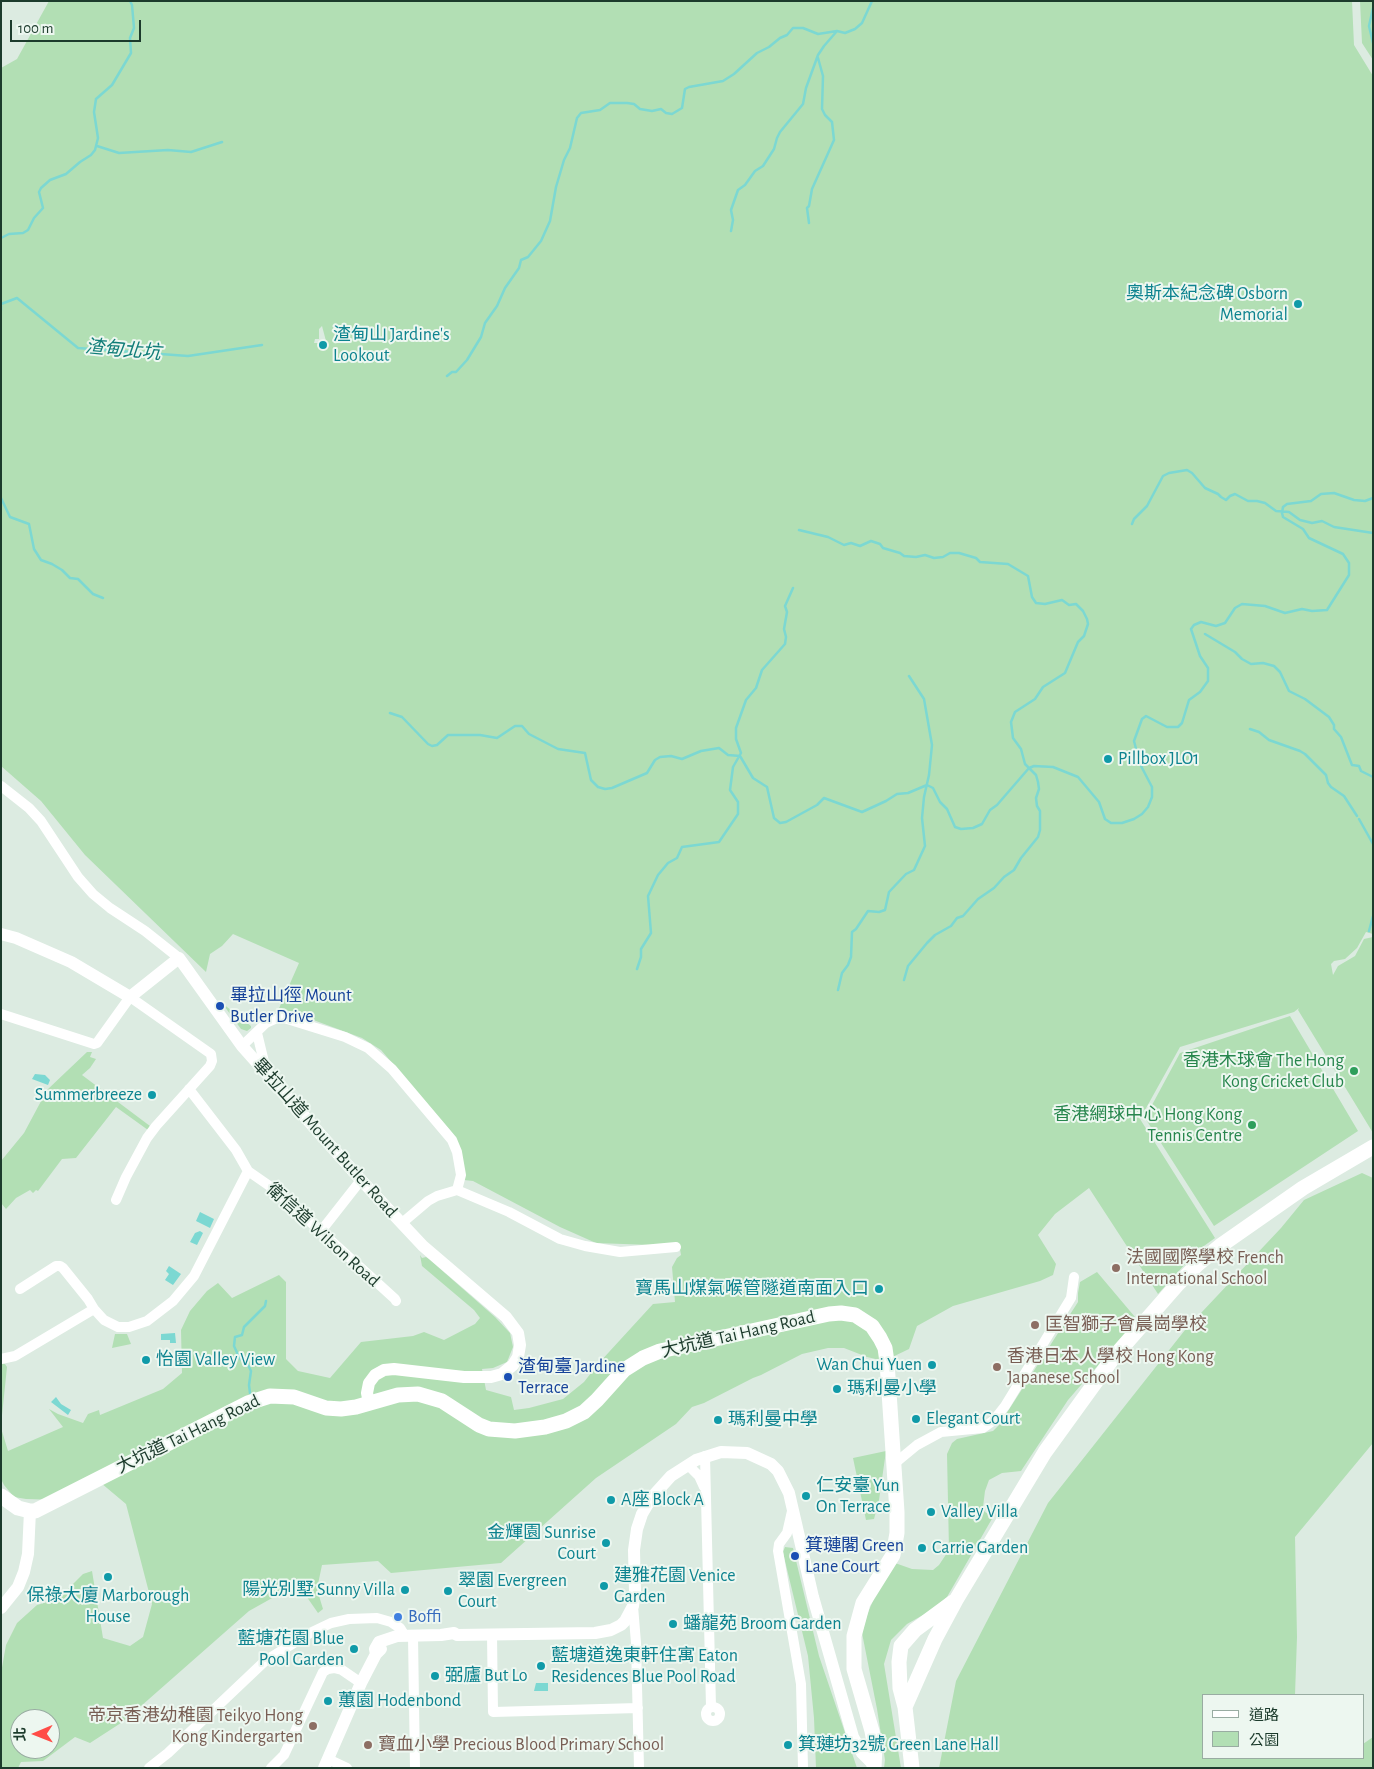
<!DOCTYPE html>
<html>
<head>
<meta charset="utf-8">
<style>
  body { margin:0 }
  #map { position:relative; width:1374px; height:1769px; overflow:hidden; background:#dcebe1; font-family:"Alegreya Sans","Noto Sans TC",sans-serif }
  canvas { display:block }
  .frame { position:absolute; inset:0; border:2px solid #1c3b2c; pointer-events:none }
  .legend { position:absolute; left:1202px; top:1694px; width:162px; height:65px; box-sizing:border-box; background:#edf7f0; border:1px solid #99aca2; margin:0; padding:6px 9px; list-style:none; font-size:15px; color:#1c3b2c }
  .legend li { display:flex; align-items:center; gap:10px; height:25px }
  .legend b { width:25px; border:1px solid #99aca2 }
  .north { position:absolute; left:10px; top:1709px; width:50px; height:50px; box-sizing:border-box; background:#edf7f0; border:1px solid #99aca2; border-radius:50%; rotate:269deg; font-size:14px; font-weight:700; line-height:20px; text-align:center; color:#1c3b2c }
  .north::after { content:''; display:block; margin:auto; width:18px; height:22px; background:#ff4c46; clip-path:polygon(50% 0,100% 100%,50% 72%,0 100%) }
  .scale { position:absolute; left:10px; top:20px; width:131px; height:22px; box-sizing:border-box; border:2px solid #1c3b2c; border-top:0; padding-left:6px; font-size:15px; line-height:18px; white-space:nowrap; color:#1c3b2c; -webkit-text-stroke:4px #edf7f0; paint-order:stroke }
</style>
</head>
<body>
<div id="map">
<canvas width="1374" height="1769"></canvas>
<div class="frame"></div>
<ul class="legend">
<li><b style="height:6px;background:#fff"></b>道路</li>
<li><b style="height:14px;background:#b2dfb4"></b>公園</li>
</ul>
<div class="north">北</div>
<div class="scale">100 m</div>
</div>
<script>
const c = document.querySelector('canvas').getContext('2d');
c.lineJoin = 'round';
function fill(path, color) { c.fillStyle = color; c.fill(path, 'evenodd'); }
const poly = rows => new Path2D(rows.map(r => 'M' + r).join(''));
function strokePath(path, color, width, dash) { c.strokeStyle = color; c.lineWidth = width; c.lineCap = dash ? 'butt' : 'round'; c.setLineDash(dash || []); c.stroke(path); }
function drawText(font, color, halo, rows, align = 'center') {
  c.font = font + ' "Alegreya Sans","Noto Sans TC",sans-serif'; c.lineWidth = 4; c.setLineDash([]); c.textBaseline = 'middle'; c.strokeStyle = halo; c.fillStyle = color; for (const [text, x, y, turn = 0] of rows) {
    c.save(); c.translate(x, y); c.rotate((+turn || 0) * Math.PI / 180); c.textAlign = isNaN(turn) ? turn : align; if (halo) c.strokeText(text, 0, 0); c.fillText(text, 0, 0); c.restore();
  }
}
fill(poly([
  [49,1,1352,1,1354,45,1373,76,1373,934,1366,932,1357,948,1345,959,1334,961,1331,964,1333,975,1338,966,1355,956,1364,939,1373,937,1373,1133,1298,1010,1299,1008,1294,1012,1180,1047,1140,1119,1215,1238,1197,1251,1158,1294,1089,1188,1055,1214,1038,1235,1056,1264,1053,1275,1040,1281,953,1306,917,1326,909,1349,884,1361,867,1357,844,1348,828,1348,802,1354,761,1375,753,1378,704,1403,692,1407,676,1424,596,1478,501,1563,391,1573,378,1561,322,1565,318,1584,290,1588,249,1611,124,1721,90,1743,75,1737,43,1761,21,1762,18,1768,1,1768,1,1673,6,1645,17,1623,37,1605,58,1599,83,1574,92,1571,103,1638,130,1646,143,1637,152,1604,126,1504,101,1483,58,1500,26,1499,14,1497,4,1485,1,1479,1,1428,8,1451,63,1427,49,1409,58,1414,83,1423,88,1414,99,1410,100,1415,163,1389,182,1373,181,1330,190,1311,207,1291,218,1283,232,1298,279,1275,286,1282,286,1359,298,1371,330,1378,361,1342,413,1336,424,1332,444,1340,475,1324,480,1318,474,1310,422,1266,420,1255,422,1258,426,1257,429,1259,495,1317,510,1333,513,1347,507,1362,493,1368,482,1369,486,1390,511,1397,514,1410,529,1408,563,1399,584,1382,598,1364,653,1304,675,1302,672,1267,677,1258,681,1255,679,1243,651,1245,596,1243,560,1227,473,1181,464,1180,453,1134,381,1050,362,1038,308,1018,277,1013,299,963,233,934,222,946,210,954,206,972,85,855,41,801,1,766,1,68,17,59],
  [322,326,326,341,321,343,314,343,315,339,319,339,319,329],
  [20,1719,50,1719,50,1749,20,1749],
  [1360,1,1373,1,1373,60,1362,43],
  [222,1003,251,1026,251,1028,247,1031,241,1029],
  [1290,1016,1358,1131,1214,1226,1145,1118,1180,1053],
  [87,1052,92,1052,90,1057,96,1059,90,1068,82,1075,150,1126,148,1130,116,1107,76,1158,62,1159,38,1191,36,1190,33,1193,30,1190,16,1198,6,1209,1,1203,1,1161,24,1133,47,1090],
  [1362,1173,1373,1178,1373,1443,1295,1537,1297,1637,1295,1695,1203,1695,1203,1758,1363,1758,1363,1744,1373,1737,1373,1768,939,1768,956,1681,1048,1503,1185,1330,1281,1228,1304,1200],
  [1097,1272,1135,1317,1127,1332,1068,1400,1021,1471,1002,1473,989,1480,985,1491,983,1507,985,1512,993,1517,947,1597,932,1610,907,1624,891,1640,884,1664,901,1768,884,1768,885,1760,877,1709,862,1633,867,1615,882,1579,895,1563,912,1569,933,1570,939,1565,949,1550,947,1454,952,1443,957,1439,993,1431,999,1425,1078,1302,1078,1293,1080,1282],
  [115,1334,127,1334,131,1344,112,1348],
  [1,1363,5,1364,7,1367,1,1425],
  [886,1451,879,1500,874,1519,866,1520,853,1458],
  [785,1547,793,1548,819,1656,857,1768,816,1768,814,1718,808,1656,785,1561,783,1552],
  [316,1586,323,1609,318,1613,302,1590]
]), '#b2dfb4');
fill(poly([
  [35,1074,45,1075,50,1080,48,1085,32,1079],
  [200,1212,214,1219,210,1228,196,1221],
  [200,1231,203,1233,197,1245,190,1242,195,1233],
  [169,1266,181,1274,173,1285,165,1280,169,1274,166,1271],
  [175,1333,176,1343,170,1343,170,1340,161,1340,161,1334],
  [56,1397,61,1404,71,1410,68,1415,51,1402],
  [536,1683,548,1683,548,1691,534,1691]
]), '#7cd8d2');
strokePath(poly([
  [1373,8,1369,26,1373,43],
  [97,146,119,153,168,150,191,152,222,142],
  [809,223,807,208,809,206,812,189,834,140,832,122,825,115,822,109,823,76,818,58],
  [731,231,733,220,731,210,738,190,745,185,755,171,763,166,774,149,777,138,780,132,803,104,806,88,818,55,824,46,837,31,845,33,855,29,862,23,872,1],
  [1,238,9,234,23,233,28,230,34,218,43,208,39,192,41,188,50,180,66,174,80,162,91,155,95,150,98,138,94,112,96,99,112,85,131,53,130,38,134,28,132,5,130,1],
  [1,304,17,298,78,348,188,356,262,345],
  [1,306,1,310],
  [447,376,452,372,456,372,467,360,481,337,485,323,497,306,505,288,519,268,521,260,528,257,541,241,550,221,556,187,564,160,570,148,577,118,581,113,600,110,610,103,627,103,634,104,640,109,652,111,661,109,666,113,672,114,682,108,685,89,689,87,723,81,734,74,757,53,769,47,780,38,787,35,793,28,803,28,818,34,837,31],
  [1,498,10,517,29,524,34,549,41,560,52,564,62,570,70,578,78,579,93,594,103,598],
  [1132,524,1134,519,1147,506,1163,476,1169,473,1187,470,1192,473,1205,488,1218,494,1221,497,1226,500,1230,496,1235,494,1248,501,1257,501,1265,503,1276,511,1289,512,1300,520,1312,523,1322,521,1334,527,1373,533],
  [799,530,828,537,844,545,851,543,860,546,871,541,880,544,883,548,900,553,904,556,916,557,925,555,934,558,943,557,950,553,959,553,976,558,980,562,1008,564,1028,576,1032,597,1036,603,1045,604,1062,600,1069,605,1076,604,1083,611,1087,619,1088,624,1084,636,1078,642,1065,673,1043,687,1035,699,1015,712,1011,722,1013,738,1021,749,1025,764,1036,775,1038,782,1039,789,1036,798,1037,806,1040,811,1040,830,1038,837,1021,858,1014,870,1004,877,994,888,978,899,963,916,957,918,951,926,935,935,927,943,908,966,904,980],
  [1205,634,1235,652,1242,659,1251,664,1263,663,1274,666,1280,672,1289,691,1305,699,1329,717,1334,725,1334,729,1341,737,1352,765,1359,766,1361,771,1373,777],
  [390,713,402,717,428,744,432,746,437,745,448,735,480,735,497,738,515,726,522,726,529,734,558,749,585,753,591,780,598,787,605,789,612,788,647,773,655,760,660,757,671,756,682,759,701,751,719,748,728,755,740,756,753,778,767,787,774,818,780,823,786,822,817,805,824,798,862,812,886,801,897,794,908,793,927,785,933,788,940,802,947,809,955,827,961,829,973,828,982,824,990,810,997,805,1029,768,1034,766,1053,767,1078,777,1099,802,1105,819,1111,823,1122,823,1134,819,1142,814,1148,807,1152,797,1152,787,1140,764,1134,741,1142,719,1146,716,1167,727,1178,727,1182,723,1189,700,1200,692,1208,681,1208,668,1200,656,1191,629,1194,625,1201,622,1216,626,1225,623,1235,608,1242,604,1265,606,1285,613,1302,609,1312,611,1327,610,1349,575,1349,563,1343,554,1309,538,1303,529,1283,517,1282,513,1283,507,1287,504,1311,501,1321,494,1334,493,1354,500,1365,501,1373,498],
  [1250,729,1259,732,1269,740,1300,751,1305,754,1326,775,1328,783,1331,787,1344,796,1357,816],
  [1359,819,1373,844],
  [1369,931,1373,916],
  [637,969,641,957,641,949,651,933,648,896,658,875,668,863,677,858,682,847,719,842,738,814,738,802,730,790,733,767,741,753,736,739,736,728,746,700,756,688,762,670,785,644,786,637,784,629,787,612,785,606,793,588],
  [838,990,842,973,848,965,851,957,852,932,856,929,868,911,879,912,885,910,889,892,906,874,914,870,925,846,922,818,924,797,929,775,932,745,924,699,909,676],
  [250,1393,249,1385,251,1371,247,1363,240,1359,234,1346,235,1337,242,1335,244,1327,265,1306,266,1301]
]), '#7cd8d2', 2.5);
strokePath(poly([
  [1,786,29,808,41,821,78,877,93,894,110,908,145,931,179,958],
  [1,1014,94,1044,97,1043,130,997,211,1054,212,1061,210,1066,156,1126,147,1138,126,1177,116,1200],
  [257,1033,264,1062,268,1073],
  [242,1046,266,1023,275,1019,284,1018,345,1037,368,1048,392,1069,452,1140,457,1152,461,1175,457,1190],
  [248,1171,271,1187,294,1207,395,1299,396,1301],
  [402,1223,428,1201,437,1196,457,1190,509,1212,560,1239,585,1246,620,1252,676,1247],
  [321,1231,361,1180],
  [20,1289,56,1266,60,1266,63,1268,88,1299,94,1309],
  [1,1359,15,1356,94,1309,104,1320,118,1327,129,1327,147,1321,173,1301,194,1276,248,1171,236,1150,189,1089],
  [705,1456,711,1707],
  [894,1464,917,1445,941,1432,983,1428,994,1420,1005,1406,1071,1298,1074,1277],
  [688,1465,699,1476,704,1487],
  [792,1511,787,1533,779,1544,778,1551,801,1684,803,1768],
  [633,1606,636,1643,639,1768],
  [492,1634,493,1712,638,1708],
  [413,1636,415,1768],
  '706 1714a7 7 0 1 1 14 0a7 7 0 1 1-14 0Z',
  [328,1759,347,1768],
  [149,1768,168,1753,265,1661,310,1633,331,1623,349,1619,377,1618,391,1622,400,1628,405,1636],
  [271,1768,284,1755,323,1672,328,1669,334,1668,342,1670,361,1683]
]), '#fff', 10);
strokePath(poly([
  [1,934,16,938,71,962,130,997,179,958,242,1046,361,1180,423,1246,506,1317,518,1333,520,1345,518,1357,513,1365,502,1374,491,1377,464,1377,394,1369,384,1370,375,1375,369,1383,367,1393,369,1403],
  [1,1608,18,1587,24,1572,28,1554,30,1511],
  [376,1654,375,1649,379,1642,397,1636,441,1635,454,1633,457,1635,595,1633,611,1630,621,1625,625,1621,633,1606,635,1592,634,1550,637,1529,642,1514,652,1497,671,1476,696,1460,721,1452,747,1453,771,1464,778,1471,789,1493,813,1597,853,1737,862,1753,874,1765],
  [324,1768,361,1683,376,1654,381,1649]
]), '#fff', 12);
strokePath(poly([
  [1,1496,18,1508,30,1511,35,1511,248,1403,270,1396,294,1397,326,1408,341,1409,356,1407,398,1395,418,1394,442,1401,479,1425,489,1429,515,1431,545,1427,566,1421,584,1412,597,1400,624,1370,643,1358,660,1351,829,1314,841,1313,855,1315,872,1326,880,1338,885,1348,887,1362,897,1512,897,1533,893,1555,863,1603,854,1636,854,1669,872,1731,875,1747,874,1768],
  [905,1707,935,1639,956,1600,1045,1452,1113,1358,1177,1285,1198,1264,1220,1246,1303,1188,1373,1147],
  [912,1768,905,1707,900,1688,899,1662,901,1646,915,1630,953,1602]
]), '#fff', 15);
for (const [x, y, r, color] of [
  [1298,304,5,"#0f9aa8"],
  [323,345,5,"#0f9aa8"],
  [1108,759,5,"#0f9aa8"],
  [220,1006,5,"#1a4fb4"],
  [1354,1071,5,"#2e9e5b"],
  [152,1095,5,"#0f9aa8"],
  [1252,1125,5,"#2e9e5b"],
  [1116,1268,5,"#8d6e63"],
  [879,1289,5,"#0f9aa8"],
  [1035,1325,5,"#8d6e63"],
  [146,1360,5,"#0f9aa8"],
  [932,1365,5,"#0f9aa8"],
  [997,1367,5,"#8d6e63"],
  [508,1377,5,"#1a4fb4"],
  [837,1389,5,"#0f9aa8"],
  [916,1419,5,"#0f9aa8"],
  [718,1420,5,"#0f9aa8"],
  [806,1496,5,"#0f9aa8"],
  [611,1500,5,"#0f9aa8"],
  [931,1512,5,"#0f9aa8"],
  [606,1543,5,"#0f9aa8"],
  [922,1548,5,"#0f9aa8"],
  [795,1556,5,"#1a4fb4"],
  [108,1577,5,"#0f9aa8"],
  [604,1586,5,"#0f9aa8"],
  [405,1590,5,"#0f9aa8"],
  [448,1591,5,"#0f9aa8"],
  [398,1617,5,"#3f7fe0"],
  [673,1624,5,"#0f9aa8"],
  [354,1649,5,"#0f9aa8"],
  [541,1666,5,"#0f9aa8"],
  [435,1676,5,"#0f9aa8"],
  [328,1701,5,"#0f9aa8"],
  [313,1726,5,"#8d6e63"],
  [368,1745,5,"#8d6e63"],
  [788,1745,5,"#0f9aa8"]
]) { const dot = new Path2D(); dot.arc(x, y, r, 0, 2 * Math.PI); c.fillStyle = color; c.fill(dot); strokePath(dot, '#edf7f0', 2); }
drawText('18px', '#0d838f', '#edf7f0', [
  ["奧斯本紀念碑 Osborn",1288,294,"right"],
  ["Memorial",1288,315,"right"],
  ["渣甸山 Jardine's",333,335],
  ["Lookout",333,356],
  ["Pillbox JLO1",1118,759],
  ["Summerbreeze",142,1095,"right"],
  ["寶馬山煤氣喉管隧道南面入口",869,1289,"right"],
  ["怡園 Valley View",156,1360],
  ["Wan Chui Yuen",922,1365,"right"],
  ["瑪利曼小學",847,1389],
  ["Elegant Court",926,1419],
  ["瑪利曼中學",728,1420],
  ["仁安臺 Yun",816,1486],
  ["On Terrace",816,1507],
  ["A座 Block A",621,1500],
  ["Valley Villa",941,1512],
  ["金輝園 Sunrise",596,1533,"right"],
  ["Court",596,1554,"right"],
  ["Carrie Garden",932,1548],
  ["建雅花園 Venice",614,1576],
  ["Garden",614,1597],
  ["翠園 Evergreen",458,1581],
  ["Court",458,1602],
  ["陽光別墅 Sunny Villa",395,1590,"right"],
  ["保祿大廈 Marborough",108,1596,"center"],
  ["House",108,1617,"center"],
  ["蟠龍苑 Broom Garden",683,1624],
  ["藍塘花園 Blue",344,1639,"right"],
  ["Pool Garden",344,1660,"right"],
  ["藍塘道逸東軒住寓 Eaton",551,1656],
  ["Residences Blue Pool Road",551,1677],
  ["弼廬 But Lo",445,1676],
  ["蕙園 Hodenbond",338,1701],
  ["箕璉坊32號 Green Lane Hall",798,1745]
], 'left');
drawText('18px', '#164399', '#edf7f0', [
  ["畢拉山徑 Mount",230,996],
  ["Butler Drive",230,1017],
  ["渣甸臺 Jardine",518,1367],
  ["Terrace",518,1388],
  ["箕璉閣 Green",805,1546],
  ["Lane Court",805,1567]
], 'left');
drawText('18px', '#27864d', '#edf7f0', [
  ["香港木球會 The Hong",1344,1061],
  ["Kong Cricket Club",1344,1082],
  ["香港網球中心 Hong Kong",1242,1115],
  ["Tennis Centre",1242,1136]
], 'right');
drawText('18px', '#1c3b2c', '#edf7f0', [
  ["畢拉山道 Mount Butler Road",325,1138,48],
  ["衛信道 Wilson Road",323,1235,42],
  ["大坑道 Tai Hang Road",738,1334,-13],
  ["大坑道 Tai Hang Road",188,1434,-26]
]);
drawText('18px', '#785e54', '#edf7f0', [
  ["法國國際學校 French",1126,1258],
  ["International School",1126,1279],
  ["匡智獅子會晨崗學校",1045,1325],
  ["香港日本人學校 Hong Kong",1007,1357],
  ["Japanese School",1007,1378],
  ["帝京香港幼稚園 Teikyo Hong",303,1716,"right"],
  ["Kong Kindergarten",303,1737,"right"],
  ["寶血小學 Precious Blood Primary School",378,1745]
], 'left');
drawText('18px', '#366cbe', '#edf7f0', [
  ["Boffi",408,1617]
], 'left');
drawText('italic 19px', '#107d78', '#edf7f0', [
  ["渣甸北坑",123,350,5]
]);
</script>
</body>
</html>
